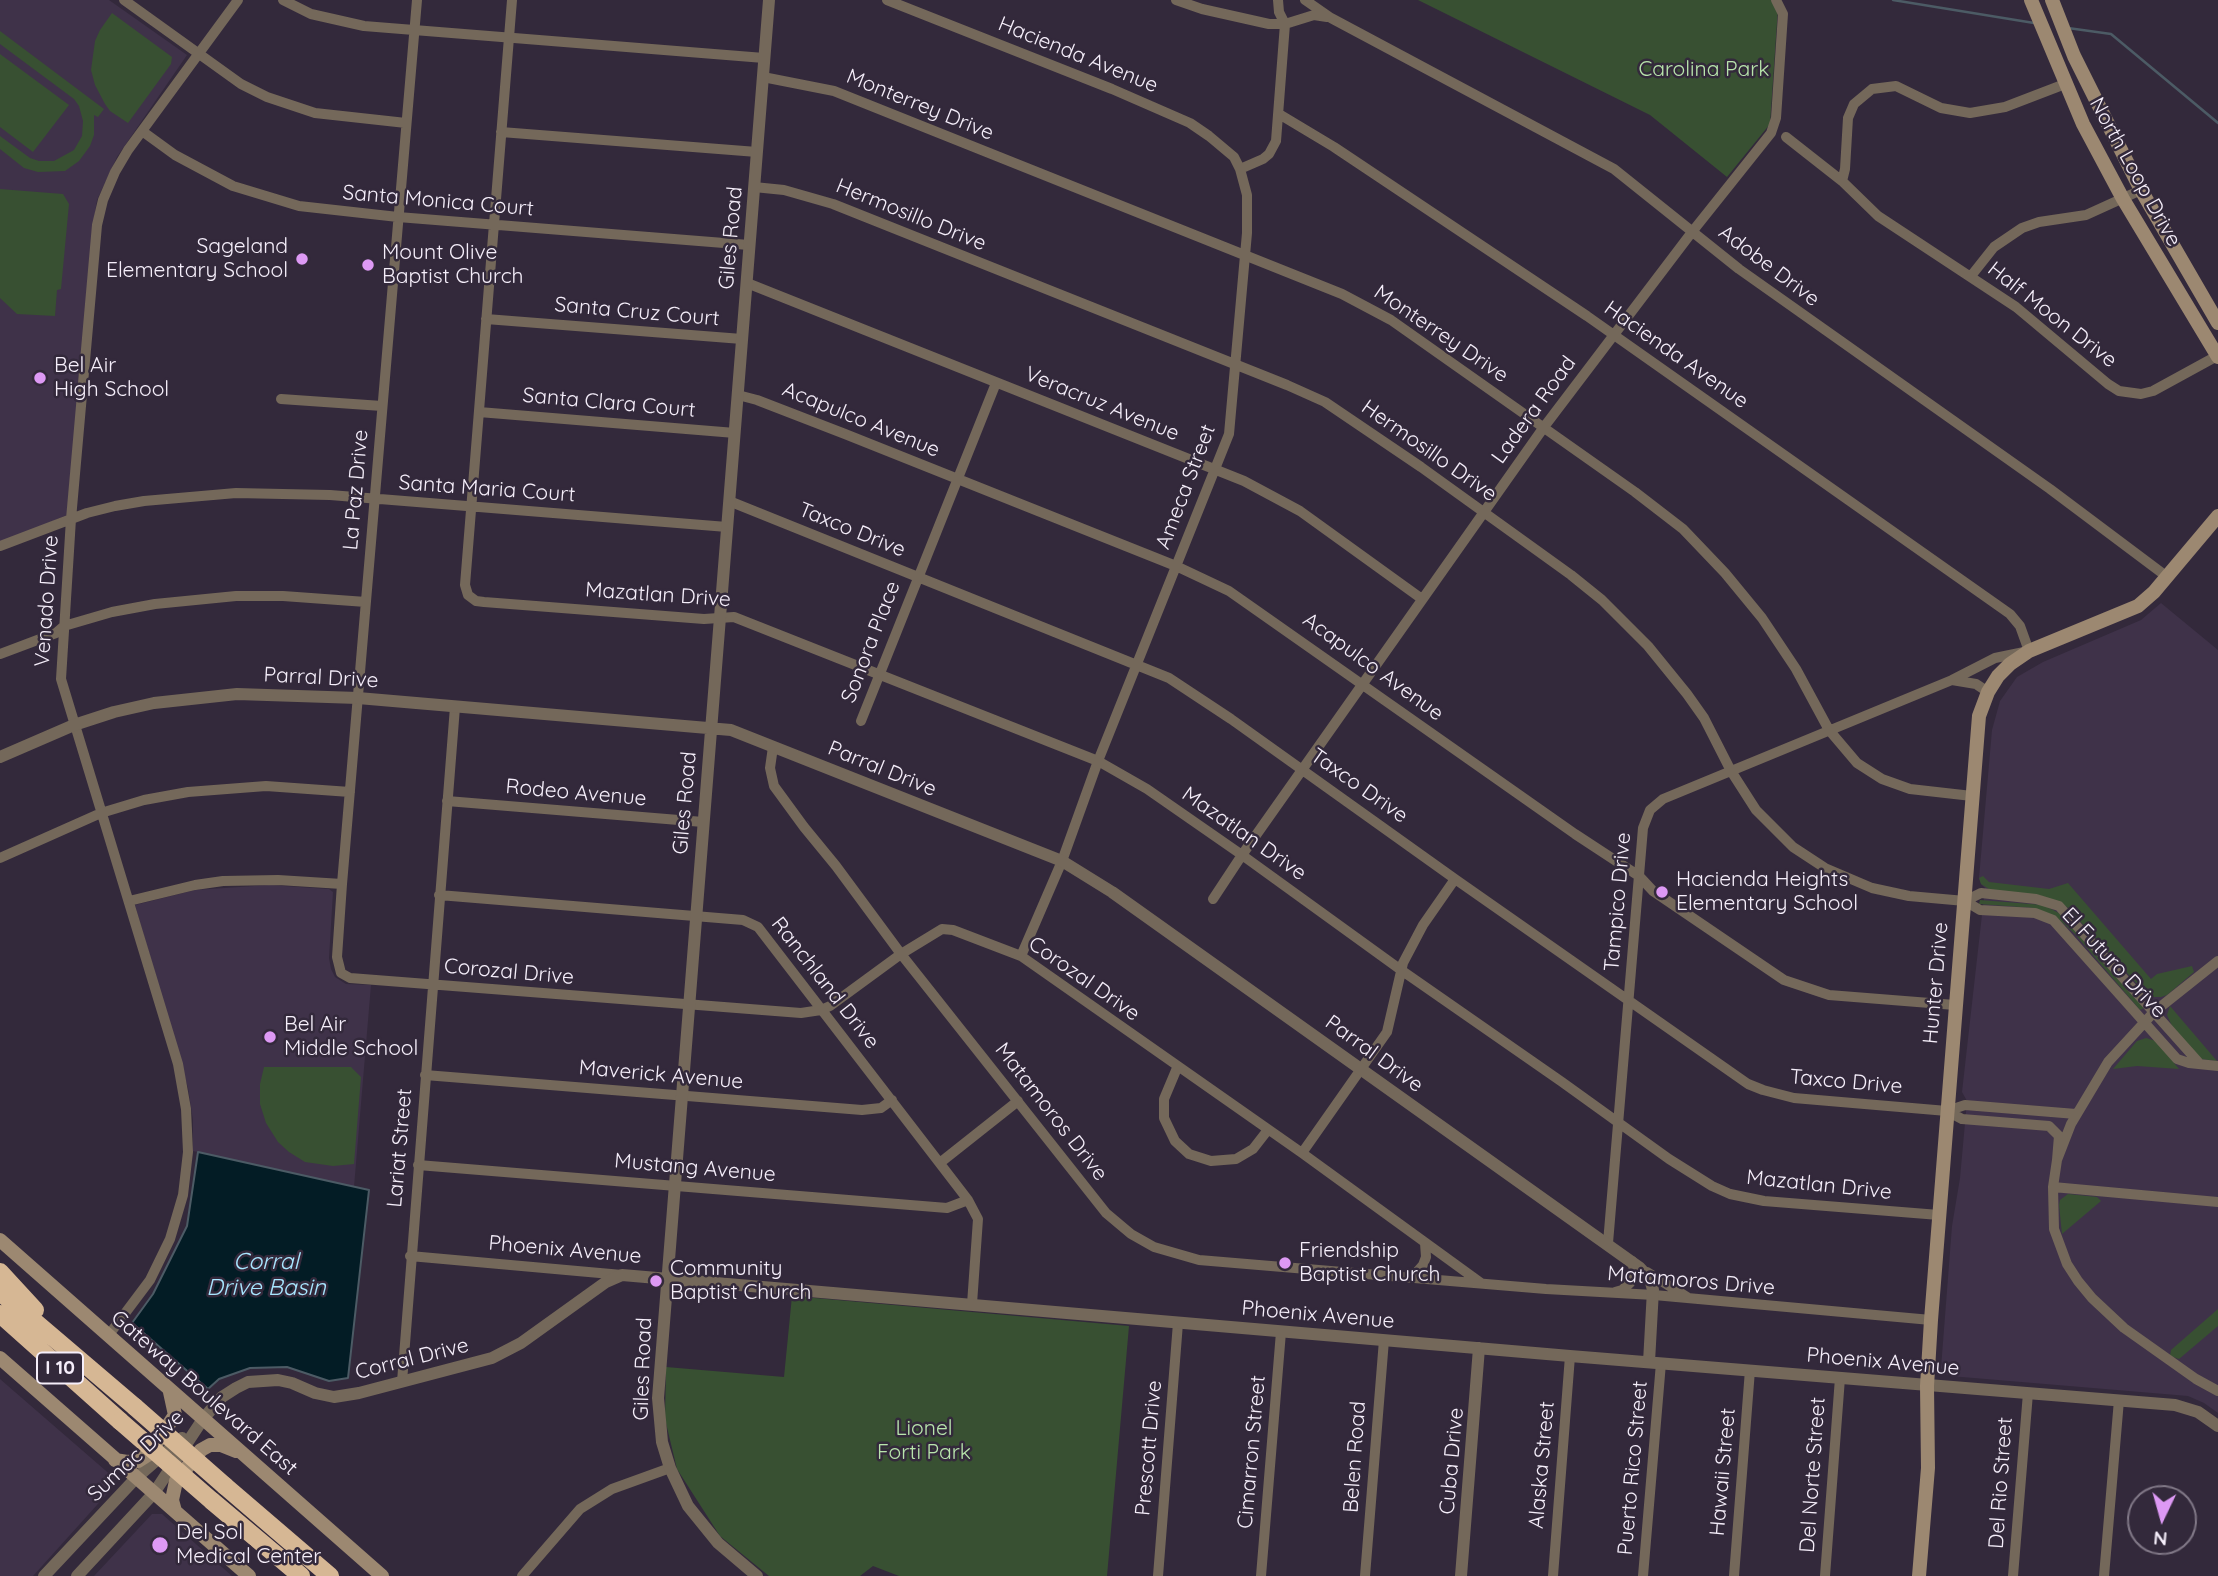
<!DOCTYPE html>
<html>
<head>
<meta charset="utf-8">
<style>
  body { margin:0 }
  #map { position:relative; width:2218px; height:1576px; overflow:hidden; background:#33293b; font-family:Quicksand,sans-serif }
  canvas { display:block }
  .north { position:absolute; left:2127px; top:1485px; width:70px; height:70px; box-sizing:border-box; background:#33293b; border:2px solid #817887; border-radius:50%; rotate:185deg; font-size:19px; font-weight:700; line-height:28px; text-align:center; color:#f5eefa }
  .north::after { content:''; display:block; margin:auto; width:24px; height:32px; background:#dd99f4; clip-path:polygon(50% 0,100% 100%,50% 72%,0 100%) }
</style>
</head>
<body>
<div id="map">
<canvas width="2218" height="1576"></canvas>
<div class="north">N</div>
</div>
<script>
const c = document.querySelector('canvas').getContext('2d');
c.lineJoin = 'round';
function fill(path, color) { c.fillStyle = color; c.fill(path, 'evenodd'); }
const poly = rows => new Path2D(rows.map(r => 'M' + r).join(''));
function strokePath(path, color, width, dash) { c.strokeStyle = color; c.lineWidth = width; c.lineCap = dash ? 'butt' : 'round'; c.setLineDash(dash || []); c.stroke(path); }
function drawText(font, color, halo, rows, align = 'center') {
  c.font = font + ' Quicksand,sans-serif'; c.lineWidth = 5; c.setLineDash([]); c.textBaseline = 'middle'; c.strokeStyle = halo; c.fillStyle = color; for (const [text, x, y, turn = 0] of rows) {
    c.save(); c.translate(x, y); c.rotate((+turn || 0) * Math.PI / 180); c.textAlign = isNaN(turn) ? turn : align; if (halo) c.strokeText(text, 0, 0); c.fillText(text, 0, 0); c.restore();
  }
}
fill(poly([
  [0,0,109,0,187,55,117,157,97,200,94,219,67,515,0,544],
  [2161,603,2218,650,2218,1413,2204,1403,2188,1396,1950,1376,1944,1373,1941,1368,1952,1226,1960,1178,1967,1101,1962,1092,1985,888,1981,884,1979,878,1992,730,2000,701,2017,677,2043,662,2141,620],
  [269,885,329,889,333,892,329,958,331,969,335,977,346,984,371,985,354,1187,193,1151,193,1120,188,1088,135,905,195,890],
  [0,1379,113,1477,115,1485,33,1576,0,1576],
  [152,1514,162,1514,232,1576,94,1576]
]), '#3f3249');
fill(poly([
  [1418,0,1771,0,1778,8,1770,124,1727,177,1650,115],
  [112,13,172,57,171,64,128,123,110,111,105,104,95,85,91,70,95,41,100,30],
  [0,31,104,109,98,117,94,115,94,135,90,146,79,161,65,171,38,172,24,168,0,149,0,136,30,158,39,161,54,161,74,150,82,136,83,121,79,106,74,99,0,44],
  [0,54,69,105,33,152,0,127],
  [0,189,63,194,69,204,61,289,57,290,55,316,17,314,0,298],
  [1983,876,1989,882,2049,889,2068,883,2151,979,2157,974,2192,966,2194,972,2167,995,2161,997,2149,997,2067,907,2042,896,1992,891,1981,884,1979,878],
  [1980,900,2043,905,2057,912,2065,917,2144,1008,2140,1010,2074,933,2055,916,2034,908,1979,904],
  [2170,1006,2217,1061,2200,1059,2172,1026,2167,1015],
  [2146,1038,2156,1041,2179,1069,2137,1066,2113,1069,2137,1041],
  [264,1067,351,1067,361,1077,354,1164,333,1166,305,1162,289,1152,278,1142,266,1123,260,1104,260,1084],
  [2068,1194,2097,1197,2101,1201,2062,1234,2059,1205,2060,1200],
  [792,1296,1129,1326,1107,1576,899,1576,873,1566,860,1576,769,1576,720,1536,677,1469,665,1419,666,1367,784,1377],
  [2218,1309,2218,1326,2179,1359,2170,1356,2171,1350]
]), '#385032');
const water = poly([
  [198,1152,369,1190,348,1378,329,1381,287,1367,250,1368,219,1379,208,1389,132,1323,153,1294,187,1226,198,1152]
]);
fill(water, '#031c25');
strokePath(water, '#4c5b65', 2);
strokePath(poly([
  [1893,0,2034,23],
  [2068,28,2111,34,2218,123]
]), '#4c5b65', 2.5);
strokePath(poly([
  [124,0,241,84,267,97,315,113,406,123],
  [283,0,311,14,364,26,764,58],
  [417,0,342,884,337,957,341,973,350,978,801,1013,821,1010,830,1006,901,954,942,929,953,930,1021,956,1302,1153,1481,1283],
  [512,0,465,585,468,595,476,601,484,602,704,619,734,617,1098,761,1147,789,1242,855,1401,970,1562,1082,1669,1159,1712,1186,1730,1194,1764,1201,1939,1215],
  [887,0,1112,89,1190,123,1209,136,1234,157,1240,169,1247,195,1247,233,1229,434,1098,761,1062,861,1021,956],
  [1176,0,1202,9,1269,24,1285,24,1314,15,1327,17],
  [1278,0,1279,12,1285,24],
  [1305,0,1331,18,1614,169,1739,269,2050,489,2166,576],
  [763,77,834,91,1342,294,1391,320,1635,492,1683,529,1725,573,1762,618,1796,669,1829,730,1857,763,1882,779,1910,789,1972,796],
  [1279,114,1334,147,1587,316,2010,614,2020,626,2029,651,1995,658,1952,680,1663,799,1650,810,1643,828,1608,1243],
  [142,131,175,155,233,186,299,206,398,217,749,245],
  [501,132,757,152],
  [1786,137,1842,181,1878,216,2016,307,2108,384,2119,391,2141,394,2153,391,2217,356],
  [1240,169,1263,159,1269,154,1276,141,1285,24],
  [1842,181,1845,169,1848,118,1854,104,1872,89,1896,86,1941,108,1970,113,2005,107,2065,84],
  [754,187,784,190,833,204,1287,385,1325,402,1421,467,1571,575,1602,600,1648,646,1687,694,1704,718,1731,771,1756,810,1793,847,1825,868,1872,888,1909,896,1965,901,1980,910,2035,913,2053,920,2177,1059,2189,1063,2218,1066],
  [1971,276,1994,247,2022,228,2039,222,2086,215,2141,190],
  [747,283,1244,481,1300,511,1422,599],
  [486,319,742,339],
  [738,395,757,400,845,434,1176,566,1229,591,1575,834,1639,876,1653,891,1784,980,1829,995,1955,1005],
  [281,399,382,406],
  [479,412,735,433],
  [729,501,1169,678,1231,719,1455,879,1748,1084,1763,1090,1794,1098,1947,1111,1962,1119,2049,1126,2059,1136,2057,1160],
  [0,546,87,513,115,506,144,501,236,493,330,495,727,527],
  [0,654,56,633,64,626,112,612,155,604,236,596,283,596,366,602],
  [1952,680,1976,684,1988,692],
  [861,721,996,383],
  [773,747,770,768,774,786,804,827,836,866,901,954,1106,1213,1131,1234,1154,1247,1199,1260,1546,1289,1654,1295,1931,1320],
  [447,801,703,822],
  [0,858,101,813,144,800,188,792,266,786,350,792],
  [439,895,743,920,758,927,968,1200,978,1219,972,1304],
  [1213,899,1242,855,1544,427,1692,232,1771,133,1776,118,1783,14,1776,0],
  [129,901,195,885,223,881,278,880,342,884],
  [1965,901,1981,893,2036,899,2059,906,2200,1064],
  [2218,961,2154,1012,2108,1062,2071,1124,2057,1160,2053,1187,2054,1229,2067,1264,2078,1281,2092,1298,2124,1328,2196,1379,2218,1391],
  [1177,1068,1164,1099,1164,1118,1175,1141,1189,1154,1211,1161,1236,1159,1253,1149,1267,1131],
  [425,1075,862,1110,881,1108,892,1100],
  [1947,1111,1965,1105,2076,1114],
  [1302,1153,1387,1032,1403,963,1423,925,1455,879],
  [941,1162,1018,1101],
  [418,1165,947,1208,968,1200],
  [2053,1187,2218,1202],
  [410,1256,622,1275],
  [1647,1272,1687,1297],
  [1409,1276,1416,1273,1423,1265,1426,1257,1425,1243],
  [1615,1292,1622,1290,1630,1283,1634,1270,1632,1261],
  [108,1336,150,1280,170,1239,183,1195,188,1152,186,1109,178,1064,61,679,71,519,97,225,103,200,115,172,128,150,238,0],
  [402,1382,455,707],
  [522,1576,580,1509,612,1489,670,1468],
  [1158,1576,1178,1323],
  [1261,1576,1281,1332],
  [1365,1576,1384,1340],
  [1553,1576,1570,1356],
  [1643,1576,1661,1363],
  [1734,1576,1750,1370],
  [1825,1576,1840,1378],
  [2013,1576,2028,1393],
  [2104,1576,2119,1400]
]), '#74685a', 10);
strokePath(poly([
  [0,757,74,725,114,712,154,703,237,694,358,698,731,730,1062,861,1112,892,1640,1268,1650,1279,1653,1290,1649,1362],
  [44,1576,136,1478,182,1438],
  [77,1576,154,1493,203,1419,222,1397,236,1388,248,1382,278,1380,292,1383,315,1393,334,1397,359,1393,492,1358,521,1343,606,1282,622,1275,1570,1356,2175,1405,2198,1412,2218,1426],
  [757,1576,718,1543,688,1506,670,1468,662,1442,658,1398,769,0],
  [1461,1576,1479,1348]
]), '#74685a', 12);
strokePath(poly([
  [2031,0,2083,124,2123,199,2218,357],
  [2052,0,2074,56,2141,190,2218,323],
  [0,1240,382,1576],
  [0,1358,249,1576],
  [115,1460,127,1462,138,1461,149,1454,175,1415,170,1392],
  [175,1511,172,1500,176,1481,201,1450,210,1445,221,1445,236,1451],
  [1919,1576,1928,1468,1927,1386,1931,1320,1979,716,1988,692,1998,676,2010,664,2029,651,2138,606,2154,592,2218,516]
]), '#9c8871', 14);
strokePath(poly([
  [0,1272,35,1310],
  [0,1292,135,1407],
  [0,1314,120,1421],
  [225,1486,330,1576],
  [212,1501,301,1576]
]), '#d6b794', 18);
strokePath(poly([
  [135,1407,225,1486],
  [120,1421,212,1501]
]), '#d6b794', 18);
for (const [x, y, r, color] of [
  [302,259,7,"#dd99f4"],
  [368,265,7,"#dd99f4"],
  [40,378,7,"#dd99f4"],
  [1662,892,7,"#dd99f4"],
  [270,1037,7,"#dd99f4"],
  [1285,1263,7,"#dd99f4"],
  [656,1281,7,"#dd99f4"],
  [160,1545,9,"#dd99f4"]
]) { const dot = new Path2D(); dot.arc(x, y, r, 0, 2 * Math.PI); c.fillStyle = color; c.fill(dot); strokePath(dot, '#33293b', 2.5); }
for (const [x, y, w] of [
  [60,1368,46]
]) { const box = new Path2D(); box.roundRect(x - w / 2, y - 15.5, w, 31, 5); c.fillStyle = '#33293b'; c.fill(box); strokePath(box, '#f5eefa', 2); }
drawText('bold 19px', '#f5eefa', null, [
  ["I 10",60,1368]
]);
drawText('21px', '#f5eefa', '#33293b', [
  ["Hacienda Avenue",1078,55,22],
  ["Monterrey Drive",920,105,22],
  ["North Loop Drive",2135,172,61],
  ["Santa Monica Court",438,201,5],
  ["Hermosillo Drive",911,215,22],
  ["Giles Road",731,238,-85],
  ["Adobe Drive",1769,266,37],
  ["Santa Cruz Court",637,312,5],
  ["Half Moon Drive",2052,315,38],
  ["Monterrey Drive",1441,334,34],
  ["Hacienda Avenue",1676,355,35],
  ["Santa Clara Court",609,403,5],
  ["Veracruz Avenue",1102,404,22],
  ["Ladera Road",1534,410,-54],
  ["Acapulco Avenue",861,420,22],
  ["Hermosillo Drive",1429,451,35],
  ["Ameca Street",1186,487,-69],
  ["Santa Maria Court",487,489,4],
  ["La Paz Drive",356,490,-85],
  ["Taxco Drive",852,530,22],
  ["Mazatlan Drive",658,595,4],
  ["Venado Drive",47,601,-86],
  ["Sonora Place",871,642,-69],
  ["Acapulco Avenue",1373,667,36],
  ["Parral Drive",321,678,3],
  ["Parral Drive",882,769,22],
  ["Taxco Drive",1359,786,35],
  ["Rodeo Avenue",576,793,5],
  ["Giles Road",685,803,-85],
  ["Mazatlan Drive",1244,834,35],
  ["Tampico Drive",1618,902,-85],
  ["El Futuro Drive",2114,963,47],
  ["Corozal Drive",509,972,5],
  ["Corozal Drive",1084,979,35],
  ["Ranchland Drive",825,983,52],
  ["Hunter Drive",1936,983,-85],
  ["Parral Drive",1374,1054,36],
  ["Maverick Avenue",661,1075,5],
  ["Taxco Drive",1846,1082,5],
  ["Matamoros Drive",1051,1112,52],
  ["Lariat Street",400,1148,-85],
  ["Mustang Avenue",695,1168,5],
  ["Mazatlan Drive",1819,1185,6],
  ["Phoenix Avenue",565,1250,5],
  ["Matamoros Drive",1691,1281,5],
  ["Phoenix Avenue",1318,1315,5],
  ["Corral Drive",412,1359,-14],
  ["Phoenix Avenue",1883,1362,5],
  ["Giles Road",643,1369,-88],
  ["Gateway Boulevard East",204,1393,41],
  ["Prescott Drive",1149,1448,-85],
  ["Cimarron Street",1252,1452,-85],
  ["Sumac Drive",136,1456,-43],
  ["Belen Road",1355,1457,-86],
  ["Cuba Drive",1452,1461,-85],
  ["Alaska Street",1542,1465,-85],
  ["Puerto Rico Street",1633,1468,-85],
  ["Hawaii Street",1723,1472,-85],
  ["Del Norte Street",1813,1475,-86],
  ["Del Rio Street",2001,1483,-86]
]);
drawText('21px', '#b8e5ac', '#33293b', [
  ["Carolina Park",1704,70],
  ["Lionel",924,1429],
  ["Forti Park",924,1453]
]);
drawText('21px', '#f5eefa', '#33293b', [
  ["Sageland",288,247,"right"],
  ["Elementary School",288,271,"right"],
  ["Mount Olive",382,253],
  ["Baptist Church",382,277],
  ["Bel Air",54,366],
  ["High School",54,390],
  ["Hacienda Heights",1676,880],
  ["Elementary School",1676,904],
  ["Bel Air",284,1025],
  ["Middle School",284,1049],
  ["Friendship",1299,1251],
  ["Baptist Church",1299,1275],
  ["Community",670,1269],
  ["Baptist Church",670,1293],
  ["Del Sol",176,1533],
  ["Medical Center",176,1557]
], 'left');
drawText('italic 23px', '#a8e6ff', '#33293b', [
  ["Corral",266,1262],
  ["Drive Basin",266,1288]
]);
</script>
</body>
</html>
